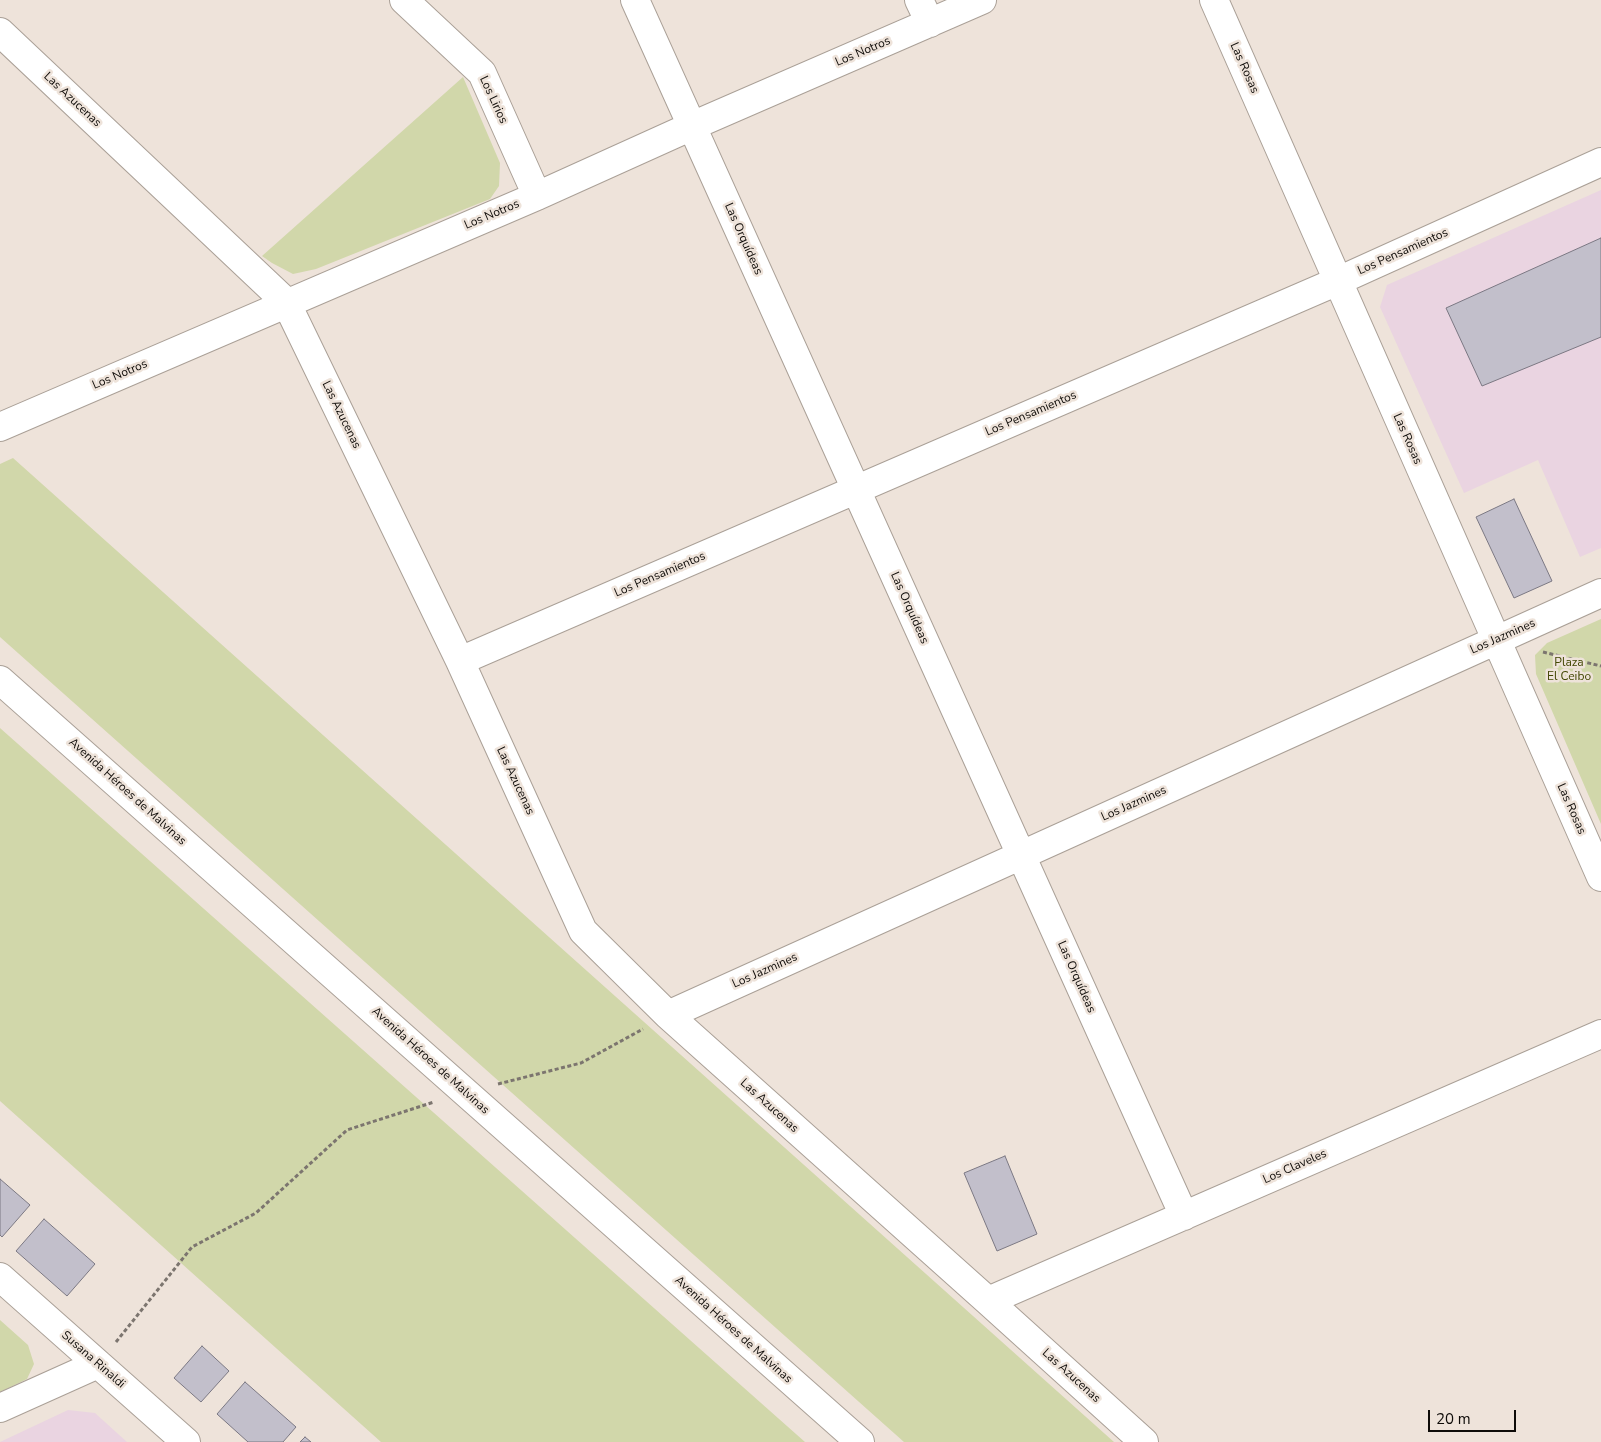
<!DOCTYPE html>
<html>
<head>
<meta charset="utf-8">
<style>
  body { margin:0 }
  #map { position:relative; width:1601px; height:1442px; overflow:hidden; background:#eee3da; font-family:"Nunito Sans",sans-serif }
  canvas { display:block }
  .scale { position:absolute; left:1428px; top:1410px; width:88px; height:22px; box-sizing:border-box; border:2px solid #0e0b08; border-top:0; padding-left:6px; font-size:15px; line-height:18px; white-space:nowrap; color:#0e0b08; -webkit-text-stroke:4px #eee3da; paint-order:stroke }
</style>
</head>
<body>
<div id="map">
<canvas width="1601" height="1442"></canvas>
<div class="scale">20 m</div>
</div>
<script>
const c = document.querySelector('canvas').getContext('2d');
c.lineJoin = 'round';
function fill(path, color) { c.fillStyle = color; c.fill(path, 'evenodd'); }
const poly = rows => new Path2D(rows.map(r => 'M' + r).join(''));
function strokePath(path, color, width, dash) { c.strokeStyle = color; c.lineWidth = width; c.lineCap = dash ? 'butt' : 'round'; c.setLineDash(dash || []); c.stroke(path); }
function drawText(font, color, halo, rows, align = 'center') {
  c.font = font + ' "Nunito Sans",sans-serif'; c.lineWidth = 5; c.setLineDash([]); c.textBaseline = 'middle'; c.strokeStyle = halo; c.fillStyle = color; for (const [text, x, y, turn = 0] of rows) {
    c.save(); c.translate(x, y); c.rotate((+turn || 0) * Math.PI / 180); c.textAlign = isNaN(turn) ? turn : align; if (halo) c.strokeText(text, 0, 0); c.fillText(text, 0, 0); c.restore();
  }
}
fill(poly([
  [1601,190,1601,548,1580,557,1538,460,1464,493,1380,307,1387,285],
  [68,1410,95,1413,127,1442,0,1442]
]), '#ead4e1');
fill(poly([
  [463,77,500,163,499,186,490,199,316,269,293,274,272,263,262,256],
  [13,458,1114,1442,904,1442,0,637,0,464],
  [1601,619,1601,824,1536,674,1535,655,1547,643],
  [0,728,805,1442,381,1442,0,1101],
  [0,1320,28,1345,34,1364,27,1379,0,1392]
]), '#d1d7aa');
const building = poly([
  [1601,238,1601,337,1482,386,1446,308,1601,238],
  [1514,499,1552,581,1514,598,1476,517,1514,499],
  [1005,1156,1037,1234,997,1251,964,1173,1005,1156],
  [0,1179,30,1205,2,1237,0,1235,0,1179],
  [44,1219,95,1264,67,1296,16,1251,44,1219],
  [202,1346,229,1371,201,1402,174,1378,202,1346],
  [245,1382,296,1427,283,1442,248,1442,217,1414,245,1382],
  [305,1437,311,1442,300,1442,305,1437]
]);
fill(building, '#c2bfcb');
strokePath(building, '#7b7883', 1);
const minor = poly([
  [404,0,482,73,537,196],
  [635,0,1184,1216],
  [919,0,930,23],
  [1214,0,1601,877],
  [0,32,286,302,460,661,583,931,668,1015,988,1301,1144,1442],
  [0,427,537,196,692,126,982,0],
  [460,661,1338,281,1601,162],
  [668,1015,1601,593],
  [0,1277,186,1442],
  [988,1301,1601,1034],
  [0,1408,98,1364]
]);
const major = poly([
  [0,680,860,1442]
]);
strokePath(minor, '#aaa097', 30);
strokePath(major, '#aaa097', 30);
strokePath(poly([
  [1543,652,1601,666],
  [498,1084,581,1063,643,1029],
  [116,1342,192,1247,256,1213,347,1130,434,1102]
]), '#7c756f', 3, [4, 2.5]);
strokePath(minor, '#fff', 28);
strokePath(major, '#fff', 28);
drawText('12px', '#0e0b08', '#eee3da', [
  ["Los Notros",863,52,-23],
  ["Las Rosas",1244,68,66],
  ["Las Azucenas",72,100,43],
  ["Los Lirios",493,100,65],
  ["Los Notros",492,215,-23],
  ["Las Orquídeas",743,239,66],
  ["Los Pensamientos",1403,252,-24],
  ["Los Notros",120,375,-23],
  ["Los Pensamientos",1031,414,-23],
  ["Las Azucenas",341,415,64],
  ["Las Rosas",1407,439,66],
  ["Los Pensamientos",660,575,-23],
  ["Las Orquídeas",909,608,66],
  ["Los Jazmines",1503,637,-24],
  ["Las Azucenas",515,781,65],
  ["Avenida Héroes de Malvinas",127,792,42],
  ["Los Jazmines",1134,804,-24],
  ["Las Rosas",1571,809,66],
  ["Los Jazmines",765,971,-24],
  ["Las Orquídeas",1076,977,66],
  ["Avenida Héroes de Malvinas",430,1061,42],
  ["Las Azucenas",769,1106,42],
  ["Los Claveles",1295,1167,-24],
  ["Avenida Héroes de Malvinas",733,1330,42],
  ["Susana Rinaldi",93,1360,41],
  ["Las Azucenas",1071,1376,42]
]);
drawText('12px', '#424703', '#eee3da', [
  ["Plaza",1569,663],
  ["El Ceibo",1569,677]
]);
</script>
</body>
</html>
